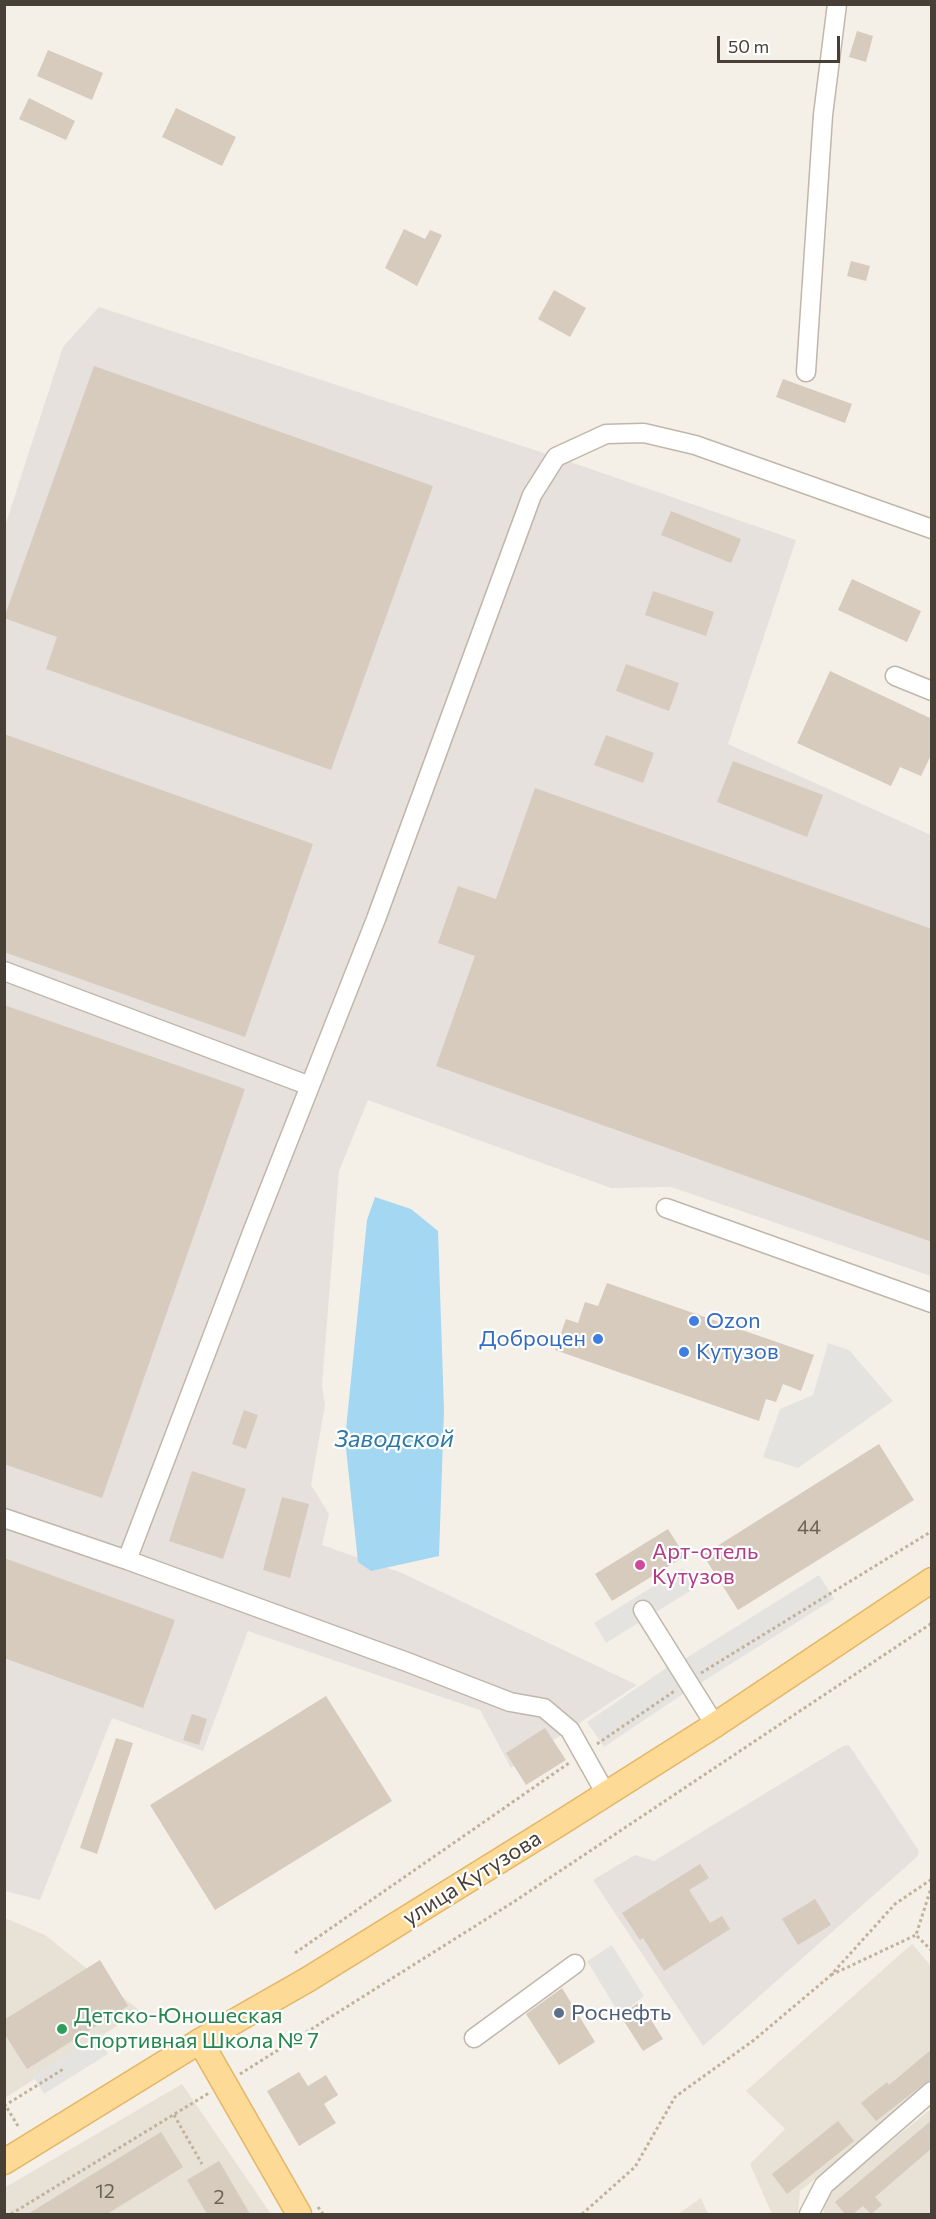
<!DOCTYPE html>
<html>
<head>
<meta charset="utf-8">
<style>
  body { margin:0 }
  #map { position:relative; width:936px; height:2219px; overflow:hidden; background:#f4f0e8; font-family:Commissioner,sans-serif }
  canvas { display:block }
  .frame { position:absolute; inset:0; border:6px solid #484037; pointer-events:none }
  .scale { position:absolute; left:717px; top:36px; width:123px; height:27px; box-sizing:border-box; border:3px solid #484037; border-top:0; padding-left:8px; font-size:18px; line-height:21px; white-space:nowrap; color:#484037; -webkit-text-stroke:4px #fff; paint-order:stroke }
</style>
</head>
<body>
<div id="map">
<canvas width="936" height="2219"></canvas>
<div class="frame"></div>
<div class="scale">50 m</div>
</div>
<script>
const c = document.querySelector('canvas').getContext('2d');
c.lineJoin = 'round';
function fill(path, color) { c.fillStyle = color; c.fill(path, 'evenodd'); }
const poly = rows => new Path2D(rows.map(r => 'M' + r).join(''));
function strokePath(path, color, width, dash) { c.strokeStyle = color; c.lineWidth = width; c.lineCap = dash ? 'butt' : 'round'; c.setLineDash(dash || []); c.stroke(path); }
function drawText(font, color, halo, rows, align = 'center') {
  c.font = font + ' Commissioner,sans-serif'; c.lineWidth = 4.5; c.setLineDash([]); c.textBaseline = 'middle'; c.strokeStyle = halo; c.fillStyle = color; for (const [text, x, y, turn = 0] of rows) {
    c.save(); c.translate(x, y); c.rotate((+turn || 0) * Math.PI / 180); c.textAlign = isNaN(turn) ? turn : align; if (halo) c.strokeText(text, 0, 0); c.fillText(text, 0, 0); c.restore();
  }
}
fill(poly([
  [5,1918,45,1935,140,2011,5,2098],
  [912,1944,931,1966,931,2086,800,2191,798,2214,772,2214,750,2164,785,2129,746,2091],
  [182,2084,271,2214,5,2214,4,2188],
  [931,2109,931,2214,824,2214,823,2198,855,2170],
  [701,2198,708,2214,678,2214]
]), '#e8e1d6');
fill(poly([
  [99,307,556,457,796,540,728,744,931,835,931,1276,671,1187,611,1188,368,1100,339,1171,322,1385,325,1405,311,1485,329,1514,322,1545,402,1573,637,1685,511,1768,480,1710,248,1631,203,1751,112,1718,40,1900,5,1891,5,526,63,347],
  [849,1745,919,1851,918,1856,703,2046,593,1880,635,1855,654,1861,843,1746]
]), '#e7e1dd');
fill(poly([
  [828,1343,849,1350,893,1401,798,1468,763,1457,780,1409,813,1395],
  [683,1568,695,1588,606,1643,594,1623],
  [819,1575,834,1599,699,1684,683,1660],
  [672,1664,689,1690,604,1747,587,1722],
  [612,1945,644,1996,620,2015,587,1961],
  [97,2036,108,2054,44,2094,33,2076]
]), '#e5e3e0');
fill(poly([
  [375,1197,411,1209,438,1231,444,1410,439,1556,371,1571,358,1562,345,1439,367,1220]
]), '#a4d7f1');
fill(poly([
  [857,31,873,36,866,62,849,57],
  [48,50,103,73,92,100,37,76],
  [29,98,75,121,66,140,19,119],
  [176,108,236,137,222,166,162,137],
  [404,229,425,239,430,230,442,235,417,286,385,268],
  [851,261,870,266,866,281,847,276],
  [554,290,586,308,570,337,538,319],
  [94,366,433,486,331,770,46,669,57,637,4,618],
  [783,379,852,404,845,423,776,397],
  [671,511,741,539,731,563,661,535],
  [852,579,921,611,907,642,838,610],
  [653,591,714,612,706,636,645,615],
  [626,664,679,683,669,711,616,691],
  [830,671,932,719,932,753,921,776,900,767,891,786,797,743],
  [4,734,313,844,245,1037,4,952],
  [606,735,654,753,643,783,594,765],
  [733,761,823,795,807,837,717,802],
  [535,788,932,929,932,1242,436,1066,475,956,438,943,458,886,496,899],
  [4,1005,245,1089,102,1498,4,1464],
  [607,1283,814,1355,801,1391,783,1384,776,1402,766,1399,759,1421,555,1350,566,1319,578,1323,585,1302,598,1306],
  [244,1410,258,1415,246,1449,232,1444],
  [879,1444,914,1500,738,1610,703,1555],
  [192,1471,246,1489,223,1559,169,1541],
  [282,1497,309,1504,290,1578,263,1570],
  [668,1529,685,1556,612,1601,595,1574],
  [4,1558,175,1620,143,1708,4,1658],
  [326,1696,392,1801,215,1910,150,1805],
  [192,1714,207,1719,199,1745,183,1740],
  [545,1728,566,1760,526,1785,506,1753],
  [116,1738,133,1743,97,1854,80,1848],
  [700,1864,709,1878,689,1890,710,1923,722,1916,730,1929,664,1971,643,1938,640,1940,622,1913],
  [815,1899,831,1925,798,1945,782,1919],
  [100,1960,128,2006,27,2069,4,2033,4,2020],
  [562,1988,595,2042,559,2065,526,2014],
  [640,2002,663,2039,643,2051,620,2015],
  [932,2049,932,2080,925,2083,876,2121,861,2103,887,2082,889,2085],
  [299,2072,308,2086,326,2075,338,2095,324,2104,336,2123,299,2146,267,2091],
  [932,2120,932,2148,875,2197,882,2205,871,2214,863,2206,853,2214,845,2214,835,2202],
  [838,2121,854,2141,787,2194,772,2174],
  [161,2132,183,2167,107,2214,28,2214],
  [219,2161,250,2214,207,2214,187,2180]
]), '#d6cbbd');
const minor = poly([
  [806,372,823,115,837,4],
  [895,676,932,691],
  [4,971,310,1086],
  [666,1208,932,1303],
  [4,1518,127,1560],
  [643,1610,715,1725],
  [606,1794,570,1730,544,1708,510,1702,407,1662,127,1560,253,1230,376,919,532,495,556,457,606,434,644,433,695,445,932,529],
  [474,2038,575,1964],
  [809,2214,824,2185,932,2091]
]);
const major = poly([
  [200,2041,299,2214],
  [4,2162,200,2041,307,1980,557,1825,715,1725,932,1580]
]);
strokePath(minor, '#c0b7aa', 21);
strokePath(major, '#e4b666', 27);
strokePath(poly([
  [701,1673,932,1531],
  [597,1744,676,1690],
  [932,1885,916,1935,932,1951],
  [295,1953,569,1763],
  [831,1975,916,1935],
  [240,2074,515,1901,932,1623],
  [4,2103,18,2126],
  [4,2106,65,2068],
  [174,2115,202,2164],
  [318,2207,323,2214],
  [11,2214,209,2093],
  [582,2214,635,2167,675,2097,754,2040,830,1976,895,1904,932,1879]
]), '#c2b29c', 3, [3, 3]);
strokePath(minor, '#fff', 18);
strokePath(major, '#feda97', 24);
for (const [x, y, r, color] of [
  [694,1321,6,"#3f7fe0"],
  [598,1339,6,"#3f7fe0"],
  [684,1352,6,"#3f7fe0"],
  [640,1565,6,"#d1479c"],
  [559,2013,6,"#5c6f8a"],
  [62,2029,6,"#2e9e5b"]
]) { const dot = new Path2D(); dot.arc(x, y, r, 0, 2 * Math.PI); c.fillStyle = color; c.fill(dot); strokePath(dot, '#fff', 2); }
drawText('20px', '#6c6358', null, [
  ["44",809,1527],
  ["12",105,2191],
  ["2",219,2197]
]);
drawText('22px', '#366cbe', '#fff', [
  ["Ozon",706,1321],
  ["Доброцен",586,1339,"right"],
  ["Кутузов",696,1352]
], 'left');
drawText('22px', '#b23c85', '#fff', [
  ["Арт-отель",652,1552],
  ["Кутузов",652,1577]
], 'left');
drawText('22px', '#484037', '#fff', [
  ["улица Кутузова",472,1878,-32]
]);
drawText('22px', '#4e5e75', '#fff', [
  ["Роснефть",571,2013]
], 'left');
drawText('22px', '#27864d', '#fff', [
  ["Детско-Юношеская",74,2016],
  ["Спортивная Школа № 7",74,2041]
], 'left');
drawText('italic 24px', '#2c79a5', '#fff', [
  ["Заводской",394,1439]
]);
</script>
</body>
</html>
